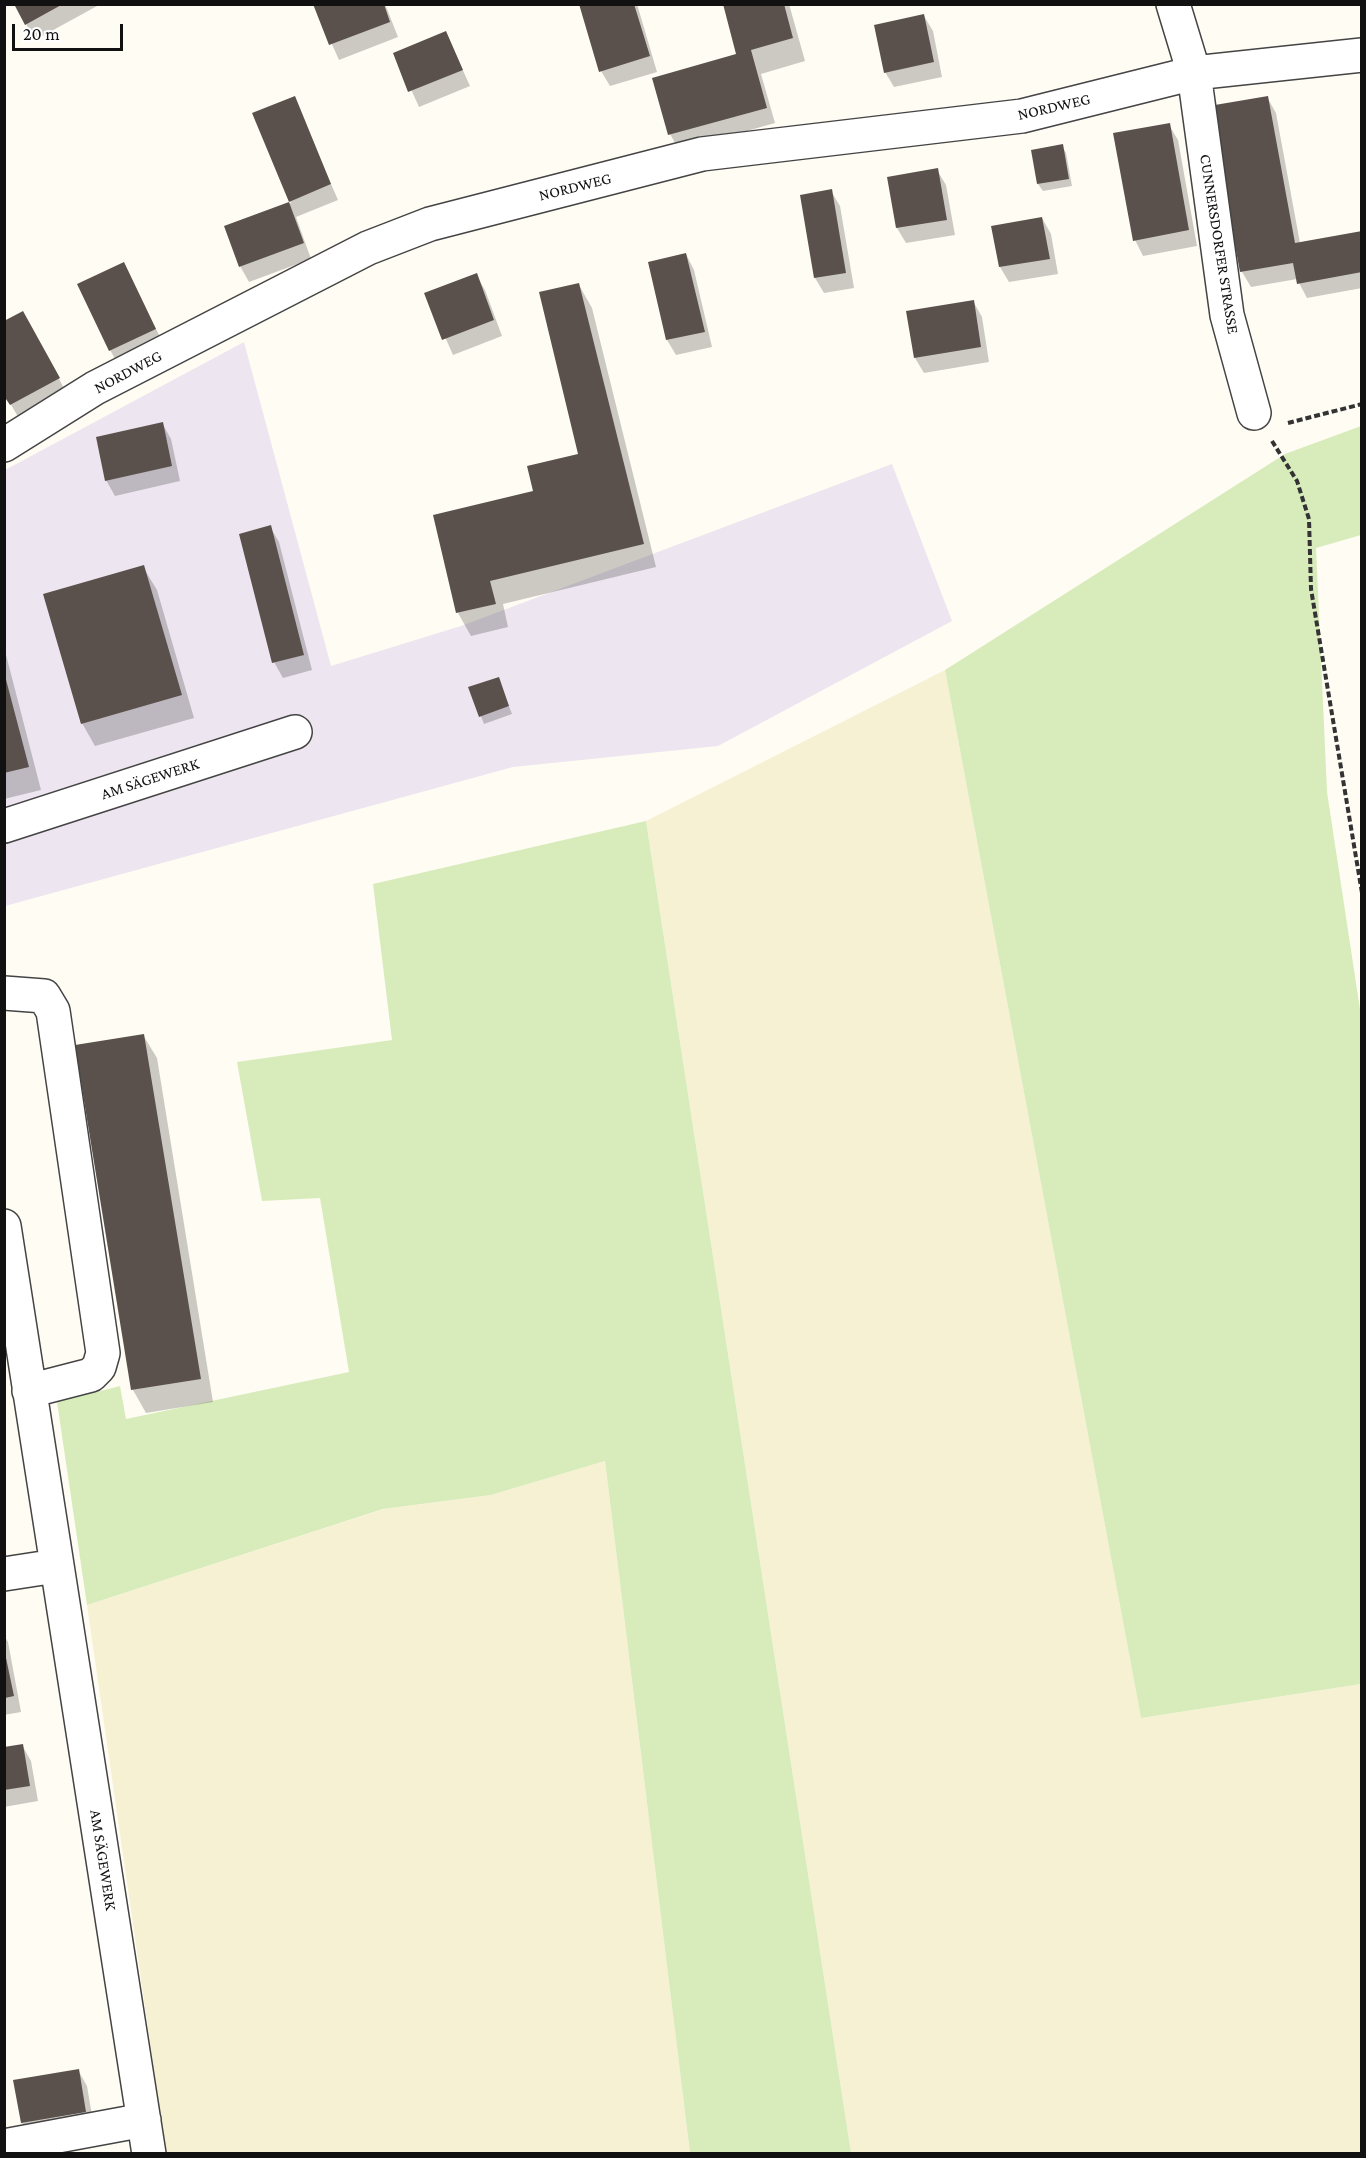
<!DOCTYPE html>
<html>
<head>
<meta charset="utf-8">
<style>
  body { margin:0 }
  #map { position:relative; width:1366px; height:2158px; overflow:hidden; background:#fffcf4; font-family:"Crimson Pro",serif }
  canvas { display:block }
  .frame { position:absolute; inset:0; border:6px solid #111; pointer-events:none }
  .scale { position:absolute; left:12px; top:24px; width:111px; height:27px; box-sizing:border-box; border:3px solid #111; border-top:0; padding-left:8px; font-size:18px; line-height:21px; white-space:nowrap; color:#111; -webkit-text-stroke:4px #fff; paint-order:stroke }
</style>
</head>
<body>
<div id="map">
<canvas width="1366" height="2158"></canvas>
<div class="frame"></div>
<div class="scale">20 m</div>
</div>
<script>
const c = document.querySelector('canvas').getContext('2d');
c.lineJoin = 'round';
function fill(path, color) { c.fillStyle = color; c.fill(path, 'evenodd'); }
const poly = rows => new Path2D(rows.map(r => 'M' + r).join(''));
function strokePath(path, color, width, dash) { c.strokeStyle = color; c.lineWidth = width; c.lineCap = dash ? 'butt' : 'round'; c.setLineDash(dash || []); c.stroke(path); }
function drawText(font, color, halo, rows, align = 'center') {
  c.font = font + ' "Crimson Pro",serif'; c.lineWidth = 6; c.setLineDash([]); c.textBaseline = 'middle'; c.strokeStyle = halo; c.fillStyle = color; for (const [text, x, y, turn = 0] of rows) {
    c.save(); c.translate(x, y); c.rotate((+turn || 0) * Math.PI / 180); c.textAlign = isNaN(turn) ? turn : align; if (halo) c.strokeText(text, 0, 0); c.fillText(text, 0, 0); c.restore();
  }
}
fill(poly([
  [244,342,331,666,461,626,892,464,952,621,718,746,513,767,5,906,5,470]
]), '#ede5ef');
fill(poly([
  [945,670,1141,1718,1361,1684,1361,2153,851,2153,646,821],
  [605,1461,690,2153,166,2153,87,1605,384,1509,491,1495]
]), '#f7f1d3');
fill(poly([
  [1361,426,1361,535,1316,548,1327,792,1361,1016,1361,1684,1141,1718,945,670,1285,454],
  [646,821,851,2153,690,2153,605,1461,491,1495,383,1509,87,1605,57,1402,120,1386,126,1419,349,1372,320,1198,262,1201,237,1062,392,1040,373,884]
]), '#d8ecbb');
fill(poly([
  [15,4,99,4,99,5,35,40],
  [314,4,385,4,398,37,339,60],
  [581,4,637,4,657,72,610,86,601,71],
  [724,4,789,4,805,61,761,74,775,123,679,150,670,134,739,55],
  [924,16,933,31,942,77,894,87,885,72],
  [446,33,470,86,419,107,395,54],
  [1267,97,1276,113,1300,243,1362,232,1362,288,1307,298,1297,279,1251,287,1242,272,1211,107],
  [294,98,338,200,296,217,311,259,249,282,240,266,226,226,291,203,254,114],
  [1169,125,1178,140,1197,246,1143,256,1135,240],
  [1062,146,1066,153,1072,186,1043,191,1038,184,1032,151],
  [937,170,946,185,955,235,906,243,897,228,888,178],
  [831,191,840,206,854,288,824,293,815,278,802,196],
  [1042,218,1051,234,1058,274,1009,282,1000,267,993,227],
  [686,254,694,270,712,347,676,355,667,340,649,263],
  [124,264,164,345,119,366,110,350],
  [476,275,485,290,502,336,453,355,426,294],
  [579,285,592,308,656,567,503,604,508,627,471,636,458,613,434,517,535,492,580,455],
  [973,301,982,317,989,362,924,373,915,358],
  [32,328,67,394,20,420,4,393],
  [162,423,171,439,180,481,115,496,106,480],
  [270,527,279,542,312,670,283,678,274,662],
  [143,567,157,590,194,718,95,746,82,723],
  [4,647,41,790,4,799],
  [498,678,512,714,484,724,470,688],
  [143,1035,157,1058,213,1402,146,1413,133,1390],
  [4,1635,8,1642,21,1712,4,1715],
  [22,1745,31,1761,38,1801,4,1807,4,1749],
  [78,2070,87,2086,94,2127,31,2138,22,2123,15,2081]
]), '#0003');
fill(poly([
  [14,4,63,4,25,25],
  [313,4,384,4,390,22,329,45],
  [579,4,634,4,650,56,599,72],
  [723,4,784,4,793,38,751,50,767,108,668,135,652,78,736,54],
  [924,14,934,62,884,73,874,25],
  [446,31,463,70,408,92,393,53],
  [295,96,331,184,289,202,252,113],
  [1268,96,1295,243,1362,231,1362,272,1297,284,1293,263,1240,272,1209,106],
  [1170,123,1189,230,1133,241,1113,133],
  [1063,144,1069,179,1037,184,1031,150],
  [938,168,947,220,896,228,887,177],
  [832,189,846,273,814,278,800,195],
  [289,202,304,243,239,267,224,226],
  [1042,217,1050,259,999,267,991,226],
  [686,253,705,332,666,340,648,262],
  [124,262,156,329,109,351,77,284],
  [477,273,494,320,442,340,424,293],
  [579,283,644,544,490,581,496,604,456,613,433,515,533,491,527,466,578,454,539,292],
  [974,300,981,347,914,358,906,311],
  [23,311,60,378,10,405,4,396,4,321],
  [163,422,172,466,105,481,96,437],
  [271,525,304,655,272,663,239,534],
  [144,565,182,695,81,724,43,594],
  [4,672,29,767,4,773],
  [499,677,509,706,479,717,468,687],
  [144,1034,201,1379,131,1390,75,1045],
  [5,1653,14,1696,5,1698],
  [23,1744,30,1786,4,1790,4,1747],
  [79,2069,86,2112,21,2123,13,2080]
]), '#5a514c');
const minor = poly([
  [1173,4,1194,73,1227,315,1254,413],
  [4,445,95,388,368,248,430,224,702,154,1022,116,1194,73,1362,55],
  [4,826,295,732],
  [4,993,44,996,53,1011,103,1353,99,1367,91,1375,29,1391],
  [4,1226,149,2154],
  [4,1574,56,1566],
  [4,2146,144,2120]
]);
strokePath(minor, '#444', 36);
strokePath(poly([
  [1288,423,1362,404],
  [1272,441,1297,481,1309,519,1311,589,1362,893]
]), '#333', 4, [6, 3]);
strokePath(minor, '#fff', 33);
drawText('16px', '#111', '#fff', [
  ["NORDWEG",1054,107,-13],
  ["NORDWEG",575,187,-14],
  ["CUNNERSDORFER STRASSE",1219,244,81],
  ["NORDWEG",128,372,-28],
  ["AM SÄGEWERK",150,779,-18],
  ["AM SÄGEWERK",103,1860,81]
]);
</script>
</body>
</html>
